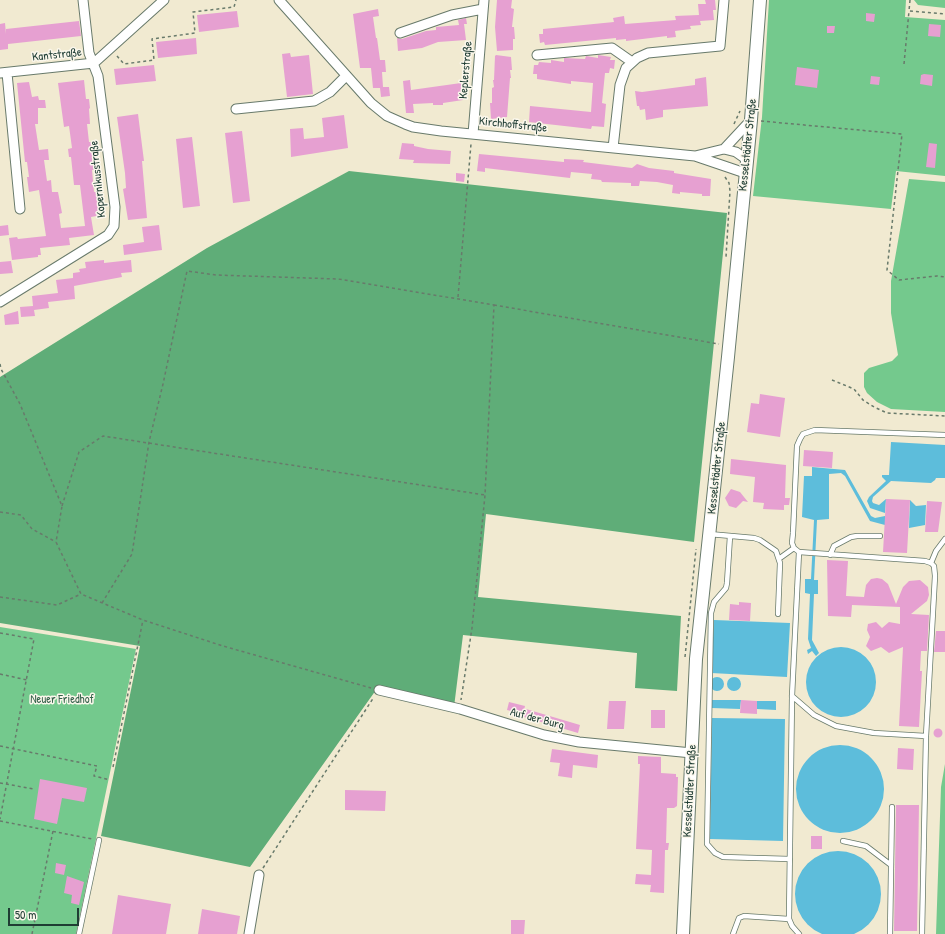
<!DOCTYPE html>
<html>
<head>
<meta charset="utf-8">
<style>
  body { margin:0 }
  #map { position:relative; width:945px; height:934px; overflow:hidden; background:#f1ead1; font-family:"Patrick Hand",sans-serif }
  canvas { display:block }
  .scale { position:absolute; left:8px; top:908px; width:71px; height:18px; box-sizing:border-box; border:2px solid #1f3d34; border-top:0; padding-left:5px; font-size:12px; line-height:14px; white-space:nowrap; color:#1f3d34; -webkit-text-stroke:3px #fbf7ec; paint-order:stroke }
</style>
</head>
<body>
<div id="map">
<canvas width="945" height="934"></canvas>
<div class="scale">50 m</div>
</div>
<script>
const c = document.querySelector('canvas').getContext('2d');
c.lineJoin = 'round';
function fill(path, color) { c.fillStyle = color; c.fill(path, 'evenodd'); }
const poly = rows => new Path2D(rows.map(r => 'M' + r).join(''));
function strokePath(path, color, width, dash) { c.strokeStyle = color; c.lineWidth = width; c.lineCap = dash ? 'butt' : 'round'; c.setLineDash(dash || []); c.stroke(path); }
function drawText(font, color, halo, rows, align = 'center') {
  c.font = font + ' "Patrick Hand",sans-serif'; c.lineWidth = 3; c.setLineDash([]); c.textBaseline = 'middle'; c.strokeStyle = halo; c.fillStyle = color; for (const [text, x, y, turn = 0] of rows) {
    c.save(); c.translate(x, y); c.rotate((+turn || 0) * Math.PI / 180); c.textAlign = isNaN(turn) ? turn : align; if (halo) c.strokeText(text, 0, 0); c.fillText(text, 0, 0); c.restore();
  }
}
fill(poly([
  [769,0,906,0,905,17,945,20,945,176,896,171,891,209,753,196,762,117],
  [914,0,945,0,945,8,918,5],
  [909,179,945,182,945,412,891,409,877,402,867,393,864,387,864,373,869,368,892,361,898,355,891,313,891,281],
  [0,627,136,649,76,934,0,934],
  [945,764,945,934,936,934,941,787]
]), '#74c98d');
fill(poly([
  [349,171,727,213,694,542,486,514,478,597,681,616,677,691,635,688,637,653,463,635,454,707,376,690,250,867,101,836,140,646,0,623,0,377,207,248]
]), '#5fad78');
fill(poly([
  [891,442,945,445,945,478,936,478,935,480,931,483,891,481,873,497,872,501,873,503,879,505,886,499,885,513,870,508,867,501,869,497,886,481,882,477,882,475,889,475],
  [812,467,845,470,871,516,875,518,885,516,885,525,870,521,845,476,841,473,829,474,829,519,817,520,814,580,818,580,818,594,814,594,812,640,819,653,816,656,812,651,808,654,807,650,811,648,808,639,810,594,805,593,805,579,811,579,814,520,802,517,804,476,812,476],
  [910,500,916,506,926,505,925,525,909,528],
  [714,620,790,623,787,677,711,673],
  '806 682a35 35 0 1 1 70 0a35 35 0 1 1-70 0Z',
  '727 684a7 7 0 1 1 14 0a7 7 0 1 1-14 0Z',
  '710 684a7 7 0 1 1 14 0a7 7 0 1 1-14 0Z',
  [712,700,741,700,740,709,712,708],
  [757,701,776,701,776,710,757,709],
  [712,718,785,719,783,841,710,839],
  '796 789a44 44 0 1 1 88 0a44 44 0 1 1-88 0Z',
  '795 894a43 43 0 1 1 86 0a43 43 0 1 1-86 0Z'
]), '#5dbddb');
fill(poly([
  [497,0,512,0,511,8,514,9,512,27,514,27,515,39,513,39,513,50,497,51,495,27],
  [705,0,715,0,716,10,713,10,714,20,700,21,701,25,690,26,691,29,675,31,676,37,667,38,667,36,626,41,626,39,616,40,616,38,545,45,544,42,540,43,539,34,543,34,543,29,614,22,613,18,624,16,625,24,676,20,675,16,699,15,698,4,706,4],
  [378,9,379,16,373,17,376,38,377,38,380,60,385,60,386,72,382,72,383,87,389,87,390,96,381,97,380,88,373,88,371,68,360,68,353,14],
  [237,11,239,27,199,32,197,15],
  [866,13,875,14,874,22,866,21],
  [466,18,467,24,464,24,466,40,438,42,422,48,398,51,397,38,402,39,426,31,436,30,436,27,459,25,458,20],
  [79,21,81,36,8,44,8,49,0,50,0,24,5,23,6,34,6,29],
  [929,24,941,25,940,37,928,36],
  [827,26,835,26,834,33,827,33],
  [196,38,197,54,158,58,156,42],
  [290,53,291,57,309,55,313,94,287,97,282,54],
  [496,55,511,57,512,70,510,70,511,78,510,78,507,117,491,119,490,103,492,103,492,88,494,87,493,80,494,80,495,56],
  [598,55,611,57,610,60,615,60,614,69,610,68,609,73,605,73,602,103,606,104,604,127,592,126,591,129,529,122,530,106,591,112,593,83,571,81,571,84,537,79,537,74,533,74,534,65,538,65,539,62,551,63,551,60,564,62,564,58,585,59,586,56,598,58],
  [154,65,156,81,116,85,114,69],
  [797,67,819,70,817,88,795,85],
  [924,74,933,75,932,86,920,84,921,75],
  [871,76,880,77,879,85,870,84],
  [706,77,708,106,663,110,663,117,646,120,645,109,640,110,639,106,637,106,635,91,642,92,695,85,695,79],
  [84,80,86,99,89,99,90,108,89,109,90,124,87,124,89,142,91,142,93,154,96,154,98,169,92,170,94,192,99,191,102,215,91,217,94,235,69,238,70,245,40,248,41,255,38,255,38,257,12,260,9,238,17,237,18,239,46,236,39,190,29,192,27,177,29,177,27,162,25,162,17,83,29,82,32,97,38,96,39,100,45,100,46,108,38,108,38,124,35,124,39,150,48,149,49,160,44,160,47,181,51,180,52,192,58,192,62,213,59,214,61,228,85,226,80,185,74,185,71,157,69,157,68,149,72,148,69,126,64,127,58,83],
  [410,80,411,90,461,83,463,100,443,103,443,105,433,105,433,103,413,104,414,113,406,113,403,81],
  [138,114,144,161,142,161,147,218,128,220,123,189,126,188,125,173,117,117],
  [344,115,348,148,291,157,290,129,303,128,304,139,324,137,322,118],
  [242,131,250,201,233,203,225,133],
  [192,137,200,206,183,208,176,139],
  [402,143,414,144,414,146,428,149,451,151,450,164,413,163,414,160,399,159],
  [929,143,937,144,935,168,926,167],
  [479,154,564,162,564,159,584,160,583,162,632,168,637,164,649,168,674,171,674,173,711,179,710,196,702,196,702,194,680,192,680,194,672,193,673,185,657,182,640,181,639,186,631,186,631,183,602,182,601,180,591,179,592,174,571,172,570,178,485,168,485,172,477,171],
  [456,173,465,174,464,182,456,181],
  [8,225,9,235,0,236,0,226],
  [159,225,162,250,124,255,123,245,144,242,142,227],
  [104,260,104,263,131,260,132,272,121,273,122,277,74,286,75,299,48,302,49,308,34,310,35,316,21,317,20,307,33,306,32,296,58,293,56,280,73,278,73,273,80,272,79,269,86,268,85,262],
  [11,261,13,273,0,274,0,262],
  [18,311,19,324,5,325,4,315],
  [760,394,785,398,780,437,747,432,751,403,759,404],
  [804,450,833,452,832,468,803,466],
  [731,459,786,465,785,498,790,498,789,505,784,505,784,510,763,509,764,503,753,502,755,477,730,474],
  [731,489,740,492,748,502,743,501,736,508,729,506,725,498],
  [886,499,910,500,907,553,883,552],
  [927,501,942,502,938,532,925,532],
  [827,560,848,561,846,596,864,597,866,585,871,579,877,578,882,579,888,584,896,604,903,587,909,581,920,580,928,587,929,595,927,601,911,614,929,615,927,651,921,651,920,671,922,671,919,727,899,726,903,647,889,653,881,647,871,651,866,646,870,637,867,630,868,624,876,622,882,628,889,622,900,624,900,607,852,605,851,617,828,616],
  [739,602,751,603,750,621,729,620,730,604,739,605],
  [936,631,945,631,945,652,934,652],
  [741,700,757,701,757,714,740,713],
  [609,701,626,701,624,729,607,729],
  [509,702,525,706,523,714,507,710],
  [526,709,580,725,578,733,524,717],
  [651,710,665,710,665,728,651,728],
  '933.5 733a4.5 4.5 0 1 1 9 0a4.5 4.5 0 1 1-9 0Z',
  [898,748,914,749,913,770,897,769],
  [552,749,598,755,597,768,573,765,572,778,558,776,560,763,550,762],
  [638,756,661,757,661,773,676,774,676,777,678,777,677,806,674,808,667,808,666,843,669,843,668,850,665,850,664,893,650,892,651,885,635,884,636,874,651,875,652,850,636,849,640,764,638,764],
  [40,779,87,788,84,802,62,798,57,824,34,819],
  [345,790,386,791,385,811,345,810],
  [896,805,919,805,917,931,894,931],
  [811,836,822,836,822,849,811,849],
  [56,863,66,865,64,875,55,873],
  [67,876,84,882,79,905,71,903,72,895,64,893],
  [118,895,171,904,166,934,112,934],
  [202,909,240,916,237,934,198,934],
  [511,920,525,920,524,934,511,934]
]), '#e6a0d1');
const lane = poly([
  [709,534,754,538,760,540,776,551,780,563,778,614],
  [730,536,727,583,726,588,714,602,711,613,707,844,715,853,723,857,790,859],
  [799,552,925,561,931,563,934,566,935,576,926,736,922,934],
  [830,555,834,546,851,537,857,536,880,536],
  [780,558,794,548],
  [931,563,936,551,945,539],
  [792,696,814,715,836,726,874,733,926,736],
  [843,841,866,846,891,865],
  [789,919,792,926,799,934],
  [79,934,99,840],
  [733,934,739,918,744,916,789,919,792,696,799,552,794,548,792,543,793,533,797,446,800,439,803,434,815,430,945,435],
  [890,934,892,807]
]);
const street = poly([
  [279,0,371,103,387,116,405,124,413,127,441,131,695,156,745,173],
  [400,33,452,15,483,9],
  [537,55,612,48,632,62],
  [0,73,94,63,164,0],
  [7,73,20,209],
  [236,109,314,101,330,92,345,77],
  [473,134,484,0],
  [613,148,620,85,626,68,637,58,648,53,720,46,724,0],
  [724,149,736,152,746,159],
  [695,156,724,149,751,120],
  [0,302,108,235,114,226,115,207,98,76,89,53,83,0],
  [379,690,460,709,544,735,579,742,692,753],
  [249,934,259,875]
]);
const secondary = poly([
  [683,934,696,659,728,357,751,120,760,0]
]);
strokePath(lane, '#687a6b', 6);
strokePath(street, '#687a6b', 11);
strokePath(secondary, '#687a6b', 14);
strokePath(poly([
  [910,0,909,11,945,14],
  [117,56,124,64,154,60,152,39,195,33,193,12,234,7,236,0],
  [904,64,909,11],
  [761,121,902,134,887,270,899,280,937,276,945,277],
  [734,124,740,111],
  [725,177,729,183,730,191,726,257],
  [458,297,471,144],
  [494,305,719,344],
  [0,364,1,369,20,404,62,506,56,542,81,594,143,620,223,646,371,688],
  [832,380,854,389,863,400,874,407,887,413,945,416],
  [62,506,79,452,103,436,485,495],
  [0,512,21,515,32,529,56,542],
  [0,597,57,605,81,594],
  [102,603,132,554,149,442,163,384,187,271,216,275,338,279,494,305,485,495,472,628,461,700],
  [0,633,34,639,0,819],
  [685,657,696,549],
  [0,674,27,680],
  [0,746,97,766,94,776,110,780],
  [113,767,143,620],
  [0,783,34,789],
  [0,821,92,839],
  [263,868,374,697],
  [32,934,53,831]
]), '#687a6b', 1.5, [3, 3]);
strokePath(lane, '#fff', 4.5);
strokePath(street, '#fff', 9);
strokePath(secondary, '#fff', 12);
drawText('12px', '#1f3d34', '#fbf7ec', [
  ["Kantstraße",57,55,-6],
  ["Keplerstraße",466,70,-85],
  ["Kirchhoffstraße",513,125,6],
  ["Kesselstädter Straße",748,145,-84],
  ["Kopernikusstraße",98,179,-96],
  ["Kesselstädter Straße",717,468,-84],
  ["Auf der Burg",537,719,15],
  ["Kesselstädter Straße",690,791,-87]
]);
drawText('12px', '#34604a', '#fbf7ec', [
  ["Neuer Friedhof",62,700]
]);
</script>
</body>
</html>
